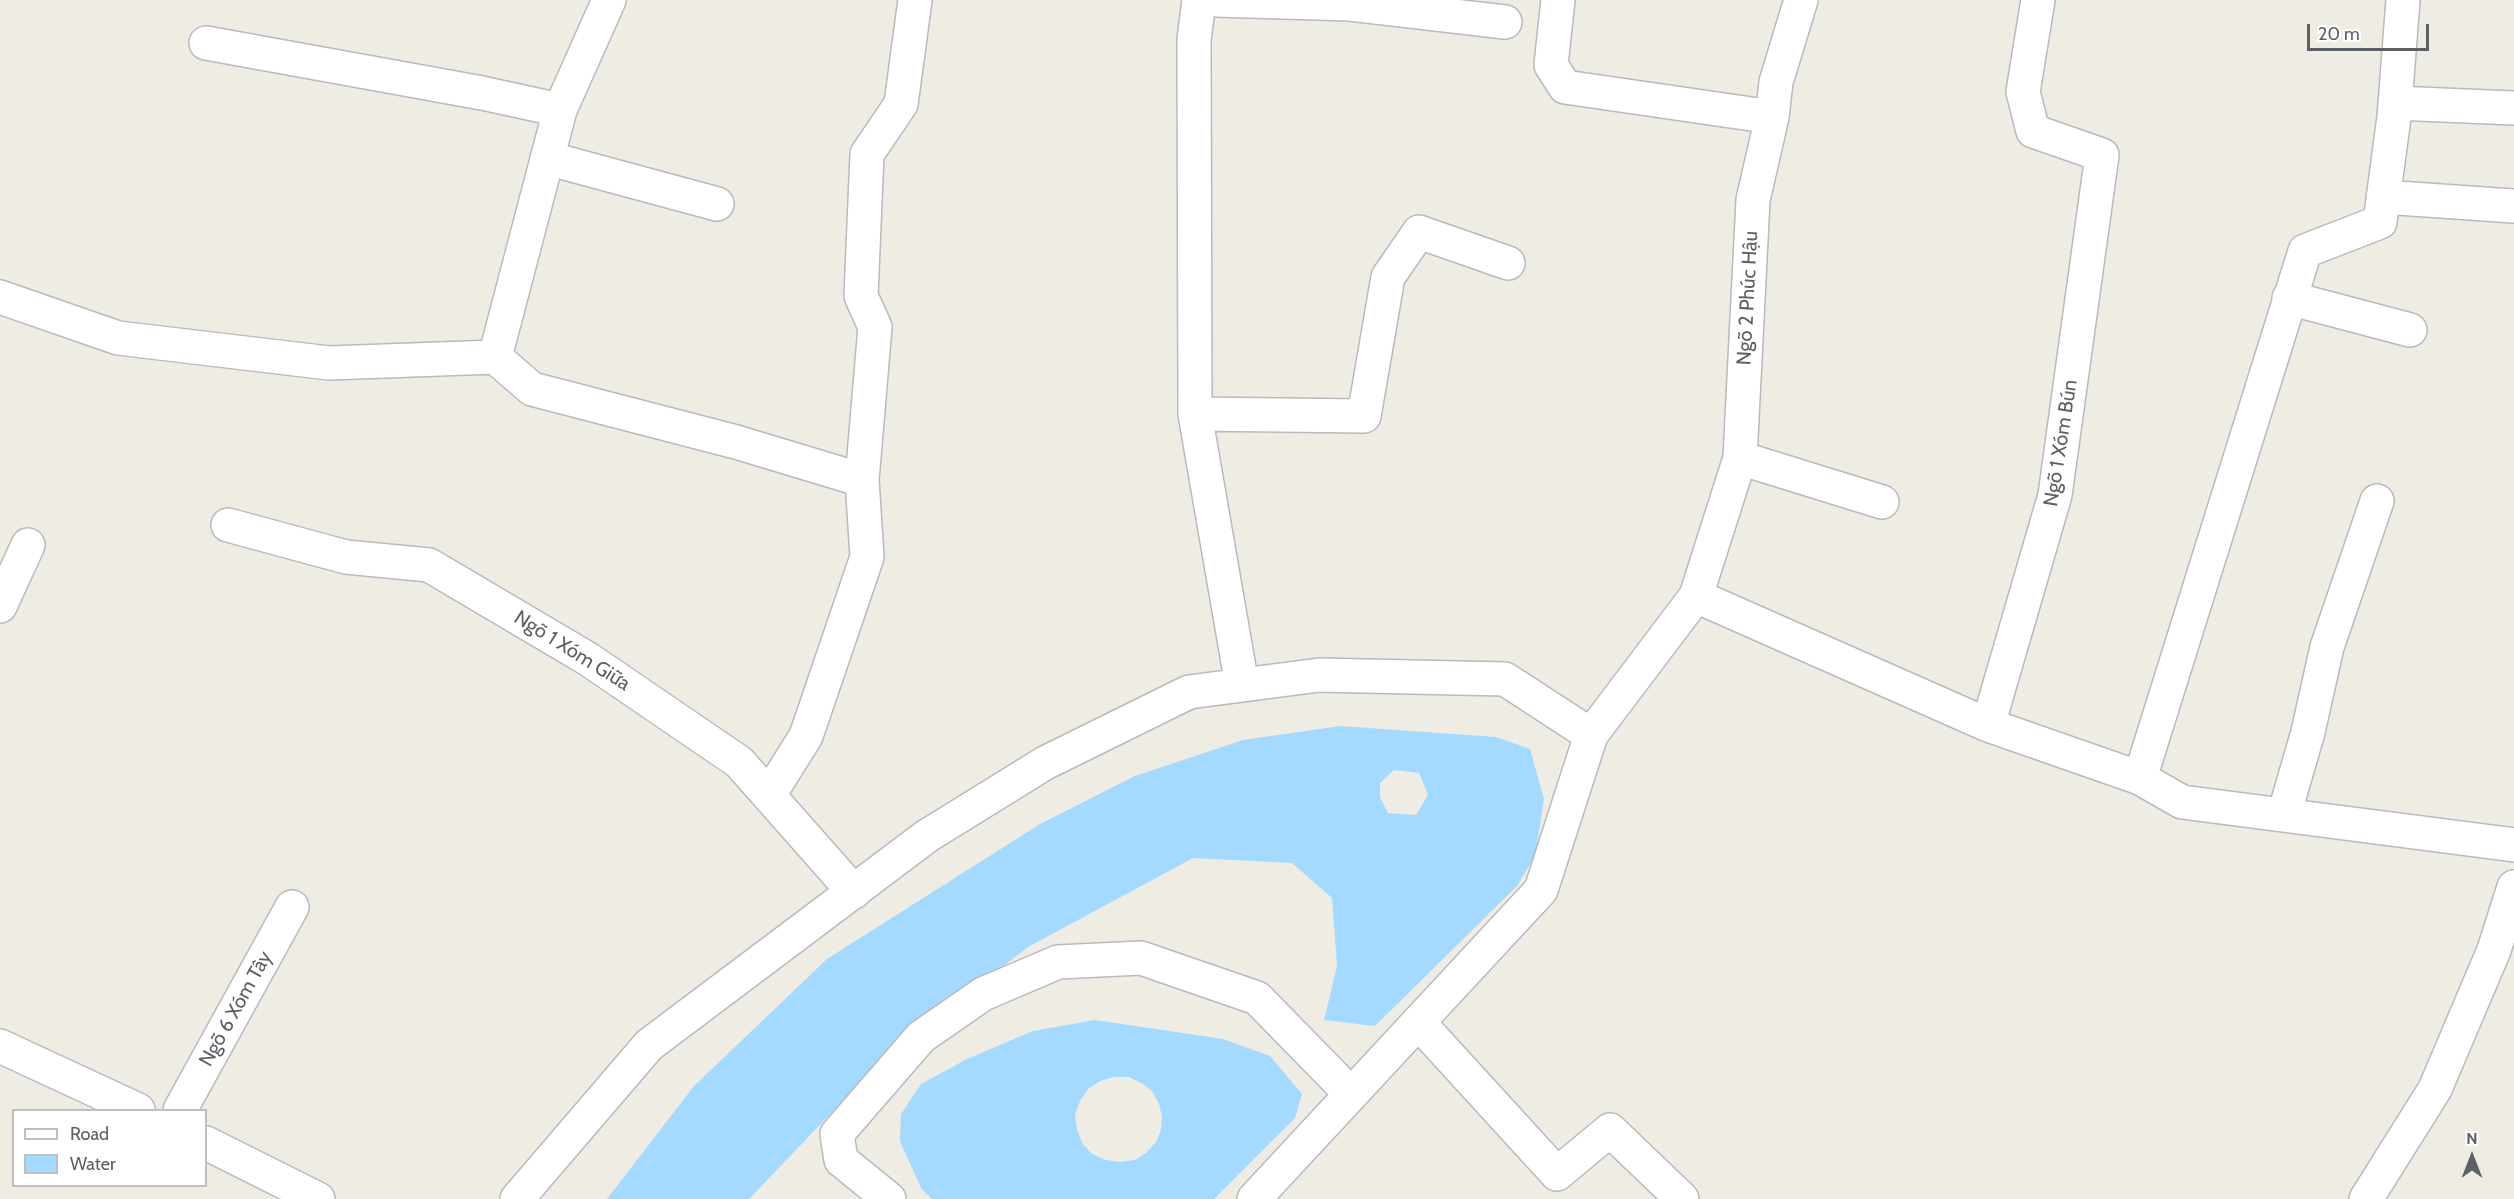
<!DOCTYPE html>
<html>
<head>
<meta charset="utf-8">
<style>
  body { margin:0 }
  #map { position:relative; width:2514px; height:1199px; overflow:hidden; background:#efece4; font-family:Cabin,sans-serif }
  canvas { display:block }
  .legend { position:absolute; left:12px; top:1109px; width:195px; height:78px; box-sizing:border-box; background:#fff; border:2px solid #bebfc1; margin:0; padding:8px 10px; list-style:none; font-size:18px; color:#5c6065 }
  .legend li { display:flex; align-items:center; gap:12px; height:30px }
  .legend b { width:30px; border:2px solid #bebfc1 }
  .north { position:absolute; left:2442px; top:1127px; width:60px; height:60px; -webkit-text-stroke:4px #fff; paint-order:stroke; rotate:0deg; font-size:16px; font-weight:700; line-height:24px; text-align:center; color:#5c6065 }
  .north::after { content:''; display:block; margin:auto; width:21px; height:27px; background:#5c6065; clip-path:polygon(50% 0,100% 100%,50% 72%,0 100%) }
  .scale { position:absolute; left:2307px; top:24px; width:122px; height:27px; box-sizing:border-box; border:3px solid #5c6065; border-top:0; padding-left:8px; font-size:18px; line-height:21px; white-space:nowrap; color:#5c6065; -webkit-text-stroke:4px #fff; paint-order:stroke }
</style>
</head>
<body>
<div id="map">
<canvas width="2514" height="1199"></canvas>
<ul class="legend">
<li><b style="height:8px;background:#fff"></b>Road</li>
<li><b style="height:16px;background:#a4daff"></b>Water</li>
</ul>
<div class="north">N</div>
<div class="scale">20 m</div>
</div>
<script>
const c = document.querySelector('canvas').getContext('2d');
c.lineJoin = 'round';
function fill(path, color) { c.fillStyle = color; c.fill(path, 'evenodd'); }
const poly = rows => new Path2D(rows.map(r => 'M' + r).join(''));
function strokePath(path, color, width, dash) { c.strokeStyle = color; c.lineWidth = width; c.lineCap = dash ? 'butt' : 'round'; c.setLineDash(dash || []); c.stroke(path); }
function drawText(font, color, halo, rows, align = 'center') {
  c.font = font + ' Cabin,sans-serif'; c.lineWidth = 4.5; c.setLineDash([]); c.textBaseline = 'middle'; c.strokeStyle = halo; c.fillStyle = color; for (const [text, x, y, turn = 0] of rows) {
    c.save(); c.translate(x, y); c.rotate((+turn || 0) * Math.PI / 180); c.textAlign = isNaN(turn) ? turn : align; if (halo) c.strokeText(text, 0, 0); c.fillText(text, 0, 0); c.restore();
  }
}
fill(poly([
  [1341,726,1496,737,1530,749,1544,799,1535,856,1517,886,1375,1026,1324,1020,1337,966,1332,898,1292,863,1193,858,1028,947,883,1059,749,1199,607,1199,694,1086,827,959,1040,824,1135,776,1243,740],
  [1394,770,1419,773,1428,795,1416,815,1388,813,1380,797,1380,783],
  [1095,1020,1223,1039,1270,1056,1302,1094,1295,1118,1214,1199,932,1199,921,1188,900,1141,901,1114,921,1084,967,1059,1033,1031],
  [1114,1077,1129,1077,1141,1083,1152,1091,1159,1104,1162,1116,1161,1130,1156,1142,1146,1153,1135,1160,1120,1162,1106,1160,1092,1154,1082,1143,1077,1130,1075,1115,1080,1101,1088,1089,1100,1081]
]), '#a4daff');
const minor = poly([
  [1199,0,1194,40,1195,414,1242,685],
  [1216,0,1350,4,1505,22],
  [1558,0,1551,65,1565,87,1772,117],
  [206,43,482,93,560,110],
  [2395,103,2514,108],
  [547,158,717,204],
  [2383,197,2514,206],
  [0,297,118,338,329,363,495,357,532,389,736,442,862,480],
  [2289,298,2410,330],
  [495,357,560,110,609,0],
  [1195,414,1364,416,1388,277,1419,232,1508,263],
  [1740,458,1882,502],
  [228,525,346,557,429,565,588,659,739,762,854,892],
  [1696,596,1988,725,2140,778,2182,802,2514,845],
  [0,606,28,545],
  [1988,725,2055,495,2102,155,2033,131,2023,92,2038,0],
  [2140,778,2305,251,2380,222,2394,117,2403,0],
  [769,795,806,736,867,557,862,480,875,327,861,296,867,154,901,104,915,0],
  [2284,815,2308,732,2327,647,2377,501],
  [1418,1022,1557,1174,1610,1130,1682,1199],
  [0,1046,138,1110],
  [180,1110,292,907],
  [206,1143,318,1199],
  [517,1199,649,1045,927,836,1045,763,1189,692,1319,675,1505,679,1591,735],
  [889,1199,841,1160,837,1134,921,1037,983,994,1058,962,1141,958,1257,998,1351,1094],
  [1254,1199,1541,890,1591,735,1696,596,1740,458,1753,200,1772,117,1776,82,1801,0],
  [2366,1199,2435,1089,2494,950,2514,887]
]);
strokePath(minor, '#b7babe', 36);
strokePath(minor, '#fff', 33);
drawText('20px', '#5c6065', '#fff', [
  ["Ngõ 2 Phúc Hậu",1748,298,-87],
  ["Ngõ 1 Xóm Bún",2061,443,-81],
  ["Ngõ 1 Xóm Giữa",572,651,32],
  ["Ngõ 6 Xóm Tây",236,1009,-61]
]);
</script>
</body>
</html>
